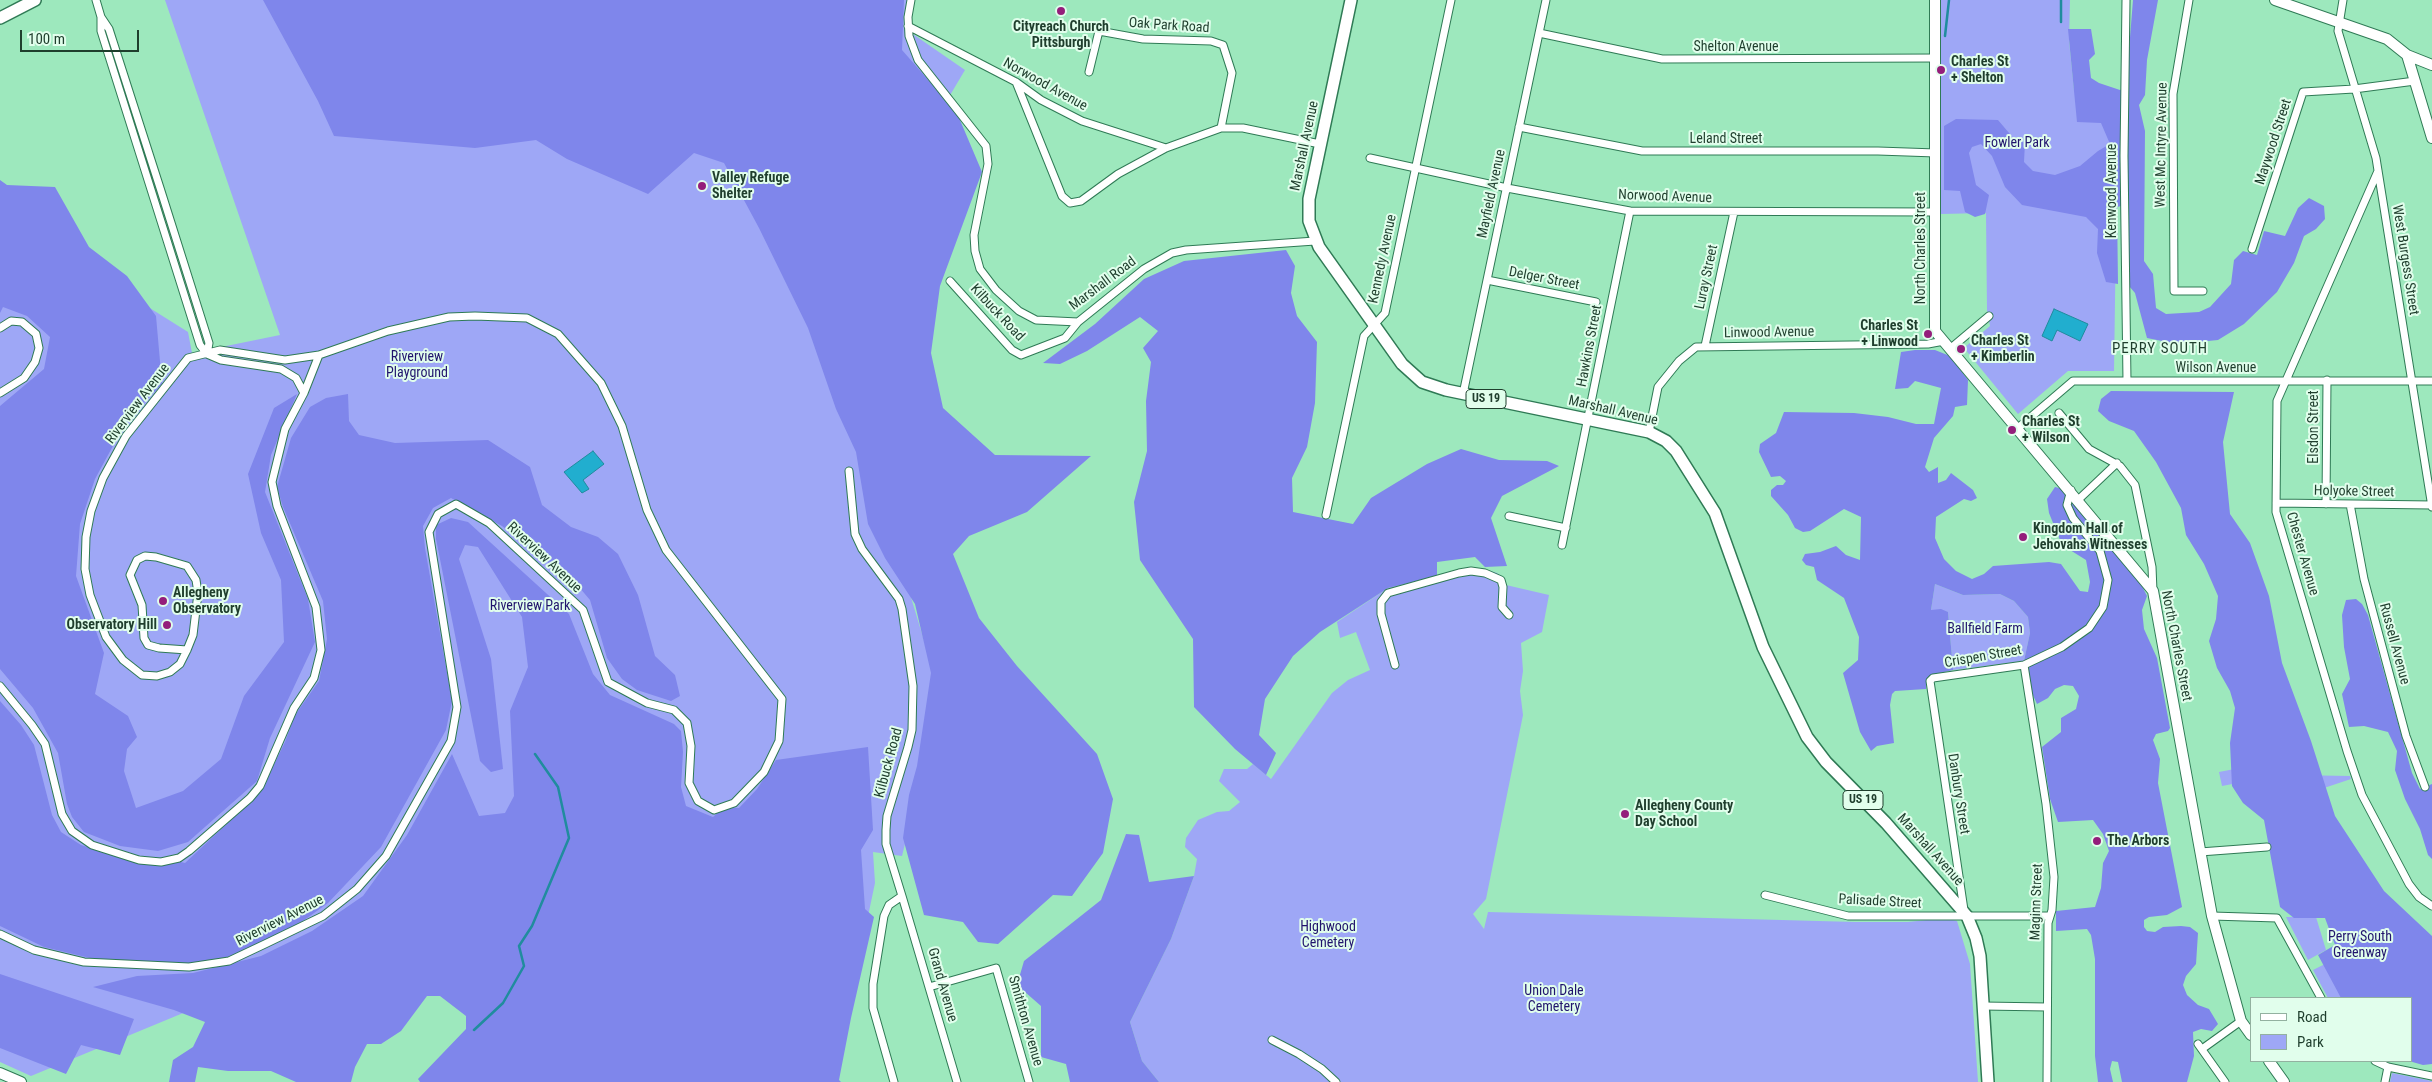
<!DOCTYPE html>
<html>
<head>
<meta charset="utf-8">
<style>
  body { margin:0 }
  #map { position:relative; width:2432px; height:1082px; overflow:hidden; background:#9de8bd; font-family:"Roboto Condensed",sans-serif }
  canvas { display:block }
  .legend { position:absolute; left:2250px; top:997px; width:162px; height:65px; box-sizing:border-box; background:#e1feec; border:1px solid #93b1a0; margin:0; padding:6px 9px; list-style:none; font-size:15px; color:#1f3e2d }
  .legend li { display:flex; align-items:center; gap:10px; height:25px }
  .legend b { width:25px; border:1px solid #93b1a0 }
  .scale { position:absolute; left:20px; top:30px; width:119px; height:22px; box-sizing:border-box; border:2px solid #1f3e2d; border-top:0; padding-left:6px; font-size:15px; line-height:18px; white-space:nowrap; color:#1f3e2d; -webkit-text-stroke:4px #e1feec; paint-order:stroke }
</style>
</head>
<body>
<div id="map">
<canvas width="2432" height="1082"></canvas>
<ul class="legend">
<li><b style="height:6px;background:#fff"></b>Road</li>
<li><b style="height:14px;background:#9ea7f6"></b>Park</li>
</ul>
<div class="scale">100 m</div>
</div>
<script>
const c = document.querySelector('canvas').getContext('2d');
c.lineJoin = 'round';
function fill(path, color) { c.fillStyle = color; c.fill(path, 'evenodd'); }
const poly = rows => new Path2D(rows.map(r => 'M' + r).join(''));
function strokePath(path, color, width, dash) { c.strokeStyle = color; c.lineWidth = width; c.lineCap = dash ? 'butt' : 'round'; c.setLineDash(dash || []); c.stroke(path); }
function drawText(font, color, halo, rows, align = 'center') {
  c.font = font + ' "Roboto Condensed",sans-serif'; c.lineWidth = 4; c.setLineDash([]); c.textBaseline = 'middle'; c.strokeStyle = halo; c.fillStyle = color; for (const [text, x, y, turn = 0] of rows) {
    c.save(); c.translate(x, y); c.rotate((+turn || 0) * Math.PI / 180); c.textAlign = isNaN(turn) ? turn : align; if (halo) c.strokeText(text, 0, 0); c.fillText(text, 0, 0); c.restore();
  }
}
fill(poly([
  [165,0,907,0,907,30,965,70,943,107,878,488,941,697,902,856,873,852,875,883,833,1082,525,974,188,1011,31,1076,0,1062,0,214,188,332,192,353,280,335],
  [1941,0,2070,0,2069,41,2074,90,2118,90,2114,371,2068,371,2018,414,1964,348,1990,326,1987,310,1986,213,1941,214],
  [1480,568,1497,573,1504,579,1506,585,1549,595,1542,632,1521,643,1523,671,1520,691,1523,715,1486,899,1473,914,1484,929,1488,912,1855,922,1908,922,1945,918,1957,921,1970,964,1978,1082,1159,1082,1142,1061,1130,1022,1171,939,1194,876,1197,859,1185,847,1186,838,1198,820,1217,812,1229,811,1240,802,1219,781,1224,769,1247,769,1253,764,1271,779,1332,693,1348,680,1370,670,1356,632,1340,638,1337,622,1388,588,1466,569],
  [1935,584,1963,595,2000,594,2014,601,2028,617,2030,633,2024,661,1953,670,1948,612,1931,610],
  [2245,767,2248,781,2222,786,2219,772],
  [2292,775,2350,776,2351,779,2297,797],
  [2286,917,2316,917,2326,950,2308,960],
  [2331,961,2344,998,2328,998,2313,970],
  [2392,1073,2432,1081,2432,1082,2390,1082]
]), '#9ea7f6');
fill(poly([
  [263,0,904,0,902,50,957,113,982,172,940,286,931,353,943,408,995,455,1091,456,1027,512,969,536,953,554,979,618,1017,666,1097,754,1113,799,1103,853,1072,896,1053,895,998,944,978,942,963,922,924,915,903,838,909,795,917,766,931,673,915,604,885,558,868,524,856,452,836,409,808,328,759,228,724,163,694,153,648,194,567,159,536,140,475,148,334,136,318,101],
  [2133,0,2158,0,2147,60,2145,95,2139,105,2145,131,2144,261,2153,274,2156,308,2166,314,2199,312,2210,307,2231,284,2234,260,2243,251,2257,255,2264,231,2285,236,2298,208,2309,198,2324,206,2325,219,2316,229,2304,236,2294,263,2277,292,2244,324,2218,340,2177,344,2147,338,2135,293,2129,286,2129,204,2117,207,2118,284,2106,282,2097,253,2098,229,2086,217,2022,205,2005,187,1992,156,1981,144,1972,147,1969,153,1976,185,1989,195,1985,214,1975,217,1965,212,1960,191,1944,190,1944,126,1956,119,1998,120,2015,140,2025,142,2024,162,2033,171,2055,175,2080,166,2098,151,2110,144,2101,123,2077,122,2068,29,2091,29,2095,54,2089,60,2091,78,2099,83,2120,90,2126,87],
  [0,180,7,185,55,187,89,247,127,276,156,316,162,384,127,420,95,479,80,524,76,576,104,653,95,694,128,716,137,737,127,749,124,771,136,808,183,791,221,759,244,696,284,642,281,580,261,533,248,474,274,408,297,394,271,455,265,492,308,599,315,642,270,738,257,781,188,842,158,851,120,846,84,832,72,817,67,804,58,753,33,708,0,669,0,406,44,369,50,337,27,316,3,307,0,313],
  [1286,250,1295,266,1291,293,1297,316,1317,342,1315,403,1307,447,1292,478,1293,512,1353,524,1371,498,1427,464,1461,449,1499,460,1547,461,1559,466,1502,496,1491,518,1507,566,1485,567,1475,557,1437,562,1437,576,1388,588,1320,632,1293,656,1265,699,1259,735,1276,753,1266,775,1235,749,1194,707,1193,639,1140,560,1134,502,1147,451,1146,401,1151,362,1143,348,1158,331,1140,317,1087,351,1060,364,1043,363,1095,324,1144,279,1184,261],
  [1915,350,1935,350,1950,356,1968,380,1967,405,1955,407,1953,416,1934,438,1925,467,1929,472,1938,467,1938,483,1946,480,1951,473,1973,490,1977,498,1971,501,1964,499,1936,517,1935,538,1944,559,1956,571,1972,579,1984,574,1993,566,2049,562,2061,564,2080,591,2088,592,2090,582,2086,560,2062,545,2049,513,2047,499,2055,487,2063,489,2111,549,2137,576,2147,596,2142,610,2144,629,2157,658,2170,728,2168,731,2156,734,2153,740,2160,759,2158,783,2182,907,2167,915,2149,917,2144,920,2144,927,2147,931,2155,932,2163,927,2181,926,2190,927,2198,933,2196,964,2186,976,2183,985,2187,995,2198,1005,2209,1009,2218,1024,2212,1031,2201,1029,2193,1032,2194,1056,2187,1082,2122,1082,2118,1062,2112,1061,2110,1069,2113,1082,2098,1082,2095,1056,2095,959,2091,935,2087,929,2056,931,2056,911,2095,907,2101,888,2103,863,2109,851,2103,834,2093,820,2058,822,2050,799,2042,747,2061,732,2061,718,2076,709,2079,696,2073,686,2064,685,2055,689,2048,698,2037,704,2032,693,2024,661,2030,633,2028,617,2014,601,2000,594,1963,595,1935,584,1931,610,1941,609,1948,612,1953,670,1932,675,1927,679,1926,689,1895,691,1892,694,1890,705,1894,743,1877,746,1871,751,1860,732,1843,673,1858,660,1859,637,1844,598,1817,580,1814,567,1806,565,1802,560,1805,554,1820,552,1836,546,1846,555,1860,560,1861,517,1844,509,1810,531,1803,532,1795,528,1788,515,1771,496,1771,490,1777,485,1783,485,1786,481,1780,476,1771,477,1759,452,1760,444,1776,433,1784,412,1854,413,1888,417,1916,424,1934,424,1941,388,1915,381,1908,388,1895,389,1901,352],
  [2111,391,2234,392,2223,442,2230,514,2250,543,2269,596,2282,663,2311,741,2335,816,2384,891,2432,936,2432,1064,2423,1065,2409,1061,2411,998,2341,998,2318,955,2335,945,2325,918,2294,918,2280,907,2264,820,2243,803,2232,786,2230,743,2235,708,2230,691,2217,668,2209,641,2216,619,2218,596,2204,564,2186,535,2181,508,2156,462,2134,431,2109,421,2098,411,2101,399],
  [348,394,349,421,359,435,395,443,488,440,530,467,542,505,571,527,598,537,618,554,638,595,655,656,675,675,680,696,671,701,637,690,622,679,607,658,590,600,579,587,502,526,451,498,433,508,423,526,425,548,452,701,446,730,381,847,328,903,275,941,239,957,199,964,94,959,44,947,0,926,0,701,21,725,34,745,52,815,61,832,81,845,129,860,151,862,169,859,185,863,248,804,264,785,285,742,295,715,319,681,327,639,323,601,283,507,277,487,291,438,310,407,326,398],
  [451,518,468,522,569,614,593,674,610,695,674,724,681,731,683,752,681,787,686,806,713,817,724,807,739,808,757,789,776,760,868,747,873,830,861,850,865,909,874,917,851,1018,839,1080,841,1082,420,1082,418,1079,466,1029,466,1016,440,996,427,996,401,1031,381,1044,367,1044,355,1067,351,1082,296,1082,271,1071,228,1071,198,1067,195,1082,169,1082,173,1060,193,1047,205,1022,174,1010,93,987,137,976,193,973,261,956,312,931,363,896,407,835,452,754,479,816,505,813,514,796,510,711,528,667,522,617,478,547,465,545,459,559,491,659,503,769,491,772,480,761,436,539,436,525],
  [2356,599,2362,604,2368,615,2412,773,2420,789,2432,784,2432,859,2428,855,2420,829,2405,799,2395,770,2397,751,2388,732,2364,726,2349,727,2342,694,2350,679,2344,647,2342,615,2346,600],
  [1126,834,1139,835,1149,882,1194,876,1171,939,1130,1022,1142,1061,1159,1082,1070,1082,1066,1064,1041,1057,1041,1006,1017,985,1024,961,1101,900],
  [0,974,134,1019,120,1055,81,1045,66,1074,0,1048]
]), '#7f86eb');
const water = poly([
  [2054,309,2088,324,2080,341,2057,330,2052,341,2042,336,2054,309],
  [593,451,604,464,583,480,589,489,582,493,564,472,593,451]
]);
fill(water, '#21aecf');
strokePath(water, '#208c9e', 1);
strokePath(poly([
  [2061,0,2061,22],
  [1945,36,1949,0],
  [474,1030,503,1003,524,966,519,946,532,926,569,838,558,787,535,754]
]), '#208c9e', 2.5);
const street = poly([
  [96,0,101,17,109,29,161,191,209,343,207,354],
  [911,0,908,17,909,36,918,60,986,146,988,164,974,235,975,251,980,269,996,290,1019,311,1036,320,1078,322,1144,269,1172,253,1186,250,1315,241],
  [2126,0,2124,156,2127,381],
  [2189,0,2173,94,2174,291,2203,291],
  [2343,0,2338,31,2376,158,2432,507],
  [101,17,101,31,200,345,207,354,221,360,281,369,296,378,304,393],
  [908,26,1016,82,1041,100,1082,121,1166,148],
  [1539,33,1662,59,1936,58],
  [1089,72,1099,31,1143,39,1211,41,1223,45,1232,73,1221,128],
  [1016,82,1062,196,1070,203,1081,201,1118,174,1166,148,1221,128,1243,128,1320,144],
  [1519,127,1642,151,1878,151,1936,153],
  [1370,158,1507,188,1630,211,1935,212],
  [2378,171,2277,401,2276,512,2347,751,2362,795,2409,884,2419,897,2432,906],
  [2252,249,2303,92,2354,89,2415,81],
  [1487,280,1596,302],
  [950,281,1012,350,1021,355,1065,338,1078,322],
  [0,328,11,321,22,322,36,334,39,348,35,362,24,378,0,393],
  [1705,346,1734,212],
  [1951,348,1989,316],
  [1463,394,1546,0],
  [2059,413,2089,449,2120,466,2135,485,2152,567,2153,591],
  [2018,428,2073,381,2432,381],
  [1649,432,1658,387,1679,361,1696,347,1928,344,1944,341],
  [849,471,855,534,862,549,899,599,902,609,913,686,912,730,908,747,887,816,886,830,886,844,902,896,889,905,884,916,873,984,873,1008,894,1082],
  [2078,500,2117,463],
  [2276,503,2432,505],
  [2326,504,2327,380],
  [2350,504,2364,579,2406,736,2425,787],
  [1326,515,1364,336,1385,313,1451,0],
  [1509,516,1566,528],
  [1562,545,1630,211],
  [187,650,159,648,148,645,144,638,142,605,130,575,137,560,145,556,156,557,187,566,196,580,198,593,193,635,187,650,180,664,170,672,157,676,142,675,123,660,106,637,90,595,85,569,86,537,91,511,103,478,126,436,188,358,220,350,285,360,319,355],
  [1395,665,1381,614,1381,602,1388,593,1459,573,1471,571,1485,573,1501,580,1503,587,1502,607,1509,615],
  [2024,665,2046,804,2054,877,2052,910,2048,923,2047,1082],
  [0,686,32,725,45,744,62,814,72,831,92,845,139,860,161,862,179,858,189,851,250,798,260,786,294,708,314,678,321,650,316,607,277,506,272,482,285,429,304,393,319,355,388,331,449,317,475,316,527,318,558,334,601,383,622,426,647,510,666,550,782,699,779,741,764,772,734,803,714,810,698,801,689,783,691,746,687,723,674,710,647,703,608,682,583,610,489,523,456,504,438,514,429,532,457,707,451,741,386,856,357,889,323,916,265,944,229,961,189,967,84,962,34,950,0,934],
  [2200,852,2267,847],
  [1765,895,1848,916,2050,916],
  [902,896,957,1082],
  [1964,910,1930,681,1933,678,2024,665,2062,647,2089,628,2103,607,2108,580,2100,551,2073,518,2067,505,2071,490],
  [2212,916,2277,918,2321,998],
  [929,987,996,968,1029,1082],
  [1983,1006,2047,1007],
  [1272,1040,1299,1054,1322,1069,1336,1082],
  [2198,1044,2225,1082],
  [2202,1049,2241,1021],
  [2375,1061,2388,1067,2432,1076],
  [2385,1082,2388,1067]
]);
const secondary = poly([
  [1935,0,1935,331,2153,591,2212,916,2241,1021,2251,1035],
  [2275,0,2387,39,2407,55,2432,138],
  [2407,55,2432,65],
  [2269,1061,2284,1082],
  [0,1073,21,1082]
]);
const primary = poly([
  [1351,0,1309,199,1309,221,1319,247,1402,364,1422,382,1446,390,1649,432,1666,441,1676,451,1715,513,1763,647,1807,737,1826,762,1886,823,1967,916,1976,938,1980,956,1988,1082],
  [0,18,35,0]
]);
strokePath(street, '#2f7a55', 9);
strokePath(secondary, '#2f7a55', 12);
strokePath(primary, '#2f7a55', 14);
strokePath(street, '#fff', 7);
strokePath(secondary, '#fff', 10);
strokePath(primary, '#fff', 11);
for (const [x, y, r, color] of [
  [1061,11,5,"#941e7b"],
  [1941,70,5,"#941e7b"],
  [702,186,5,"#941e7b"],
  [1928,334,5,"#941e7b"],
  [1961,349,5,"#941e7b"],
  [2012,430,5,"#941e7b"],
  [2023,537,5,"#941e7b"],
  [163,601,5,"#941e7b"],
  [167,625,5,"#941e7b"],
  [1625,814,5,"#941e7b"],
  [2097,841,5,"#941e7b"]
]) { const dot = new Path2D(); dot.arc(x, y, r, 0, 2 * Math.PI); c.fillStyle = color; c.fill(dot); strokePath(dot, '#e1feec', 2); }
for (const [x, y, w] of [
  [1486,399,40],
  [1863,800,40]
]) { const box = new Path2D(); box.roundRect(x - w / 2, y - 9.5, w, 19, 4); c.fillStyle = '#e1feec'; c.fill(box); strokePath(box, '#1f3e2d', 1); }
drawText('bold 12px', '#1f3e2d', null, [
  ["US 19",1486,399],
  ["US 19",1863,800]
]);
drawText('14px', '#1f3e2d', '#e1feec', [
  ["Oak Park Road",1169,26,4],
  ["Shelton Avenue",1736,47],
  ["Norwood Avenue",1045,85,29],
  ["Leland Street",1726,139],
  ["Maywood Street",2274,142,-72],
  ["West Mc Intyre Avenue",2162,145,-89],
  ["Marshall Avenue",1305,146,-78],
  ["Kenwood Avenue",2112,191,-90],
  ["Mayfield Avenue",1492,194,-78],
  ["Norwood Avenue",1665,197,2],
  ["North Charles Street",1921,248,-90],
  ["Kennedy Avenue",1383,259,-78],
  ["West Burgess Street",2405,260,81],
  ["Luray Street",1707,277,-78],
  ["Delger Street",1544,279,11],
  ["Marshall Road",1103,284,-37],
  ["Kilbuck Road",997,313,47],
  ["Linwood Avenue",1769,333,-1],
  ["Hawkins Street",1590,346,-79],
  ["Wilson Avenue",2216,368],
  ["Riverview Avenue",138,404,-53],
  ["Marshall Avenue",1613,411,13],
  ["Elsdon Street",2314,427,-90],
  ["Holyoke Street",2354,492,1],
  ["Chester Avenue",2302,554,74],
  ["Riverview Avenue",544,558,43],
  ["Russell Avenue",2394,644,75],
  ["North Charles Street",2176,646,79],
  ["Crispen Street",1983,657,-10],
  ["Kilbuck Road",889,763,-75],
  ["Danbury Street",1958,794,81],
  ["Marshall Avenue",1930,850,48],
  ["Palisade Street",1880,902,3],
  ["Maginn Street",2037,902,-88],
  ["Riverview Avenue",280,921,-27],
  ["Grand Avenue",942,985,74],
  ["Smithton Avenue",1025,1021,74]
]);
drawText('bold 14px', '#1f3e2d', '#e1feec', [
  ["Cityreach Church",1061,27,"center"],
  ["Pittsburgh",1061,43,"center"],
  ["Charles St",1951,62],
  ["+ Shelton",1951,78],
  ["Valley Refuge",712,178],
  ["Shelter",712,194],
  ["Charles St",1918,326,"right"],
  ["+ Linwood",1918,342,"right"],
  ["Charles St",1971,341],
  ["+ Kimberlin",1971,357],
  ["Charles St",2022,422],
  ["+ Wilson",2022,438],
  ["Kingdom Hall of",2033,529],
  ["Jehovahs Witnesses",2033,545],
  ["Allegheny",173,593],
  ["Observatory",173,609],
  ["Observatory Hill",157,625,"right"],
  ["Allegheny County",1635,806],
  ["Day School",1635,822],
  ["The Arbors",2107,841]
], 'left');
drawText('14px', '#21146d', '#e1feec', [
  ["Fowler Park",2017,143],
  ["Riverview",417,357],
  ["Playground",417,373],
  ["Riverview Park",530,606],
  ["Ballfield Farm",1985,629],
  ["Highwood",1328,927],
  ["Cemetery",1328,943],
  ["Perry South",2360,937],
  ["Greenway",2360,953],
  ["Union Dale",1554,991],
  ["Cemetery",1554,1007]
]);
c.letterSpacing = '1px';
drawText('15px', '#1f3e2d', '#e1feec', [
  ["PERRY SOUTH",2160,349]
]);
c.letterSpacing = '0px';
</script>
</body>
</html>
